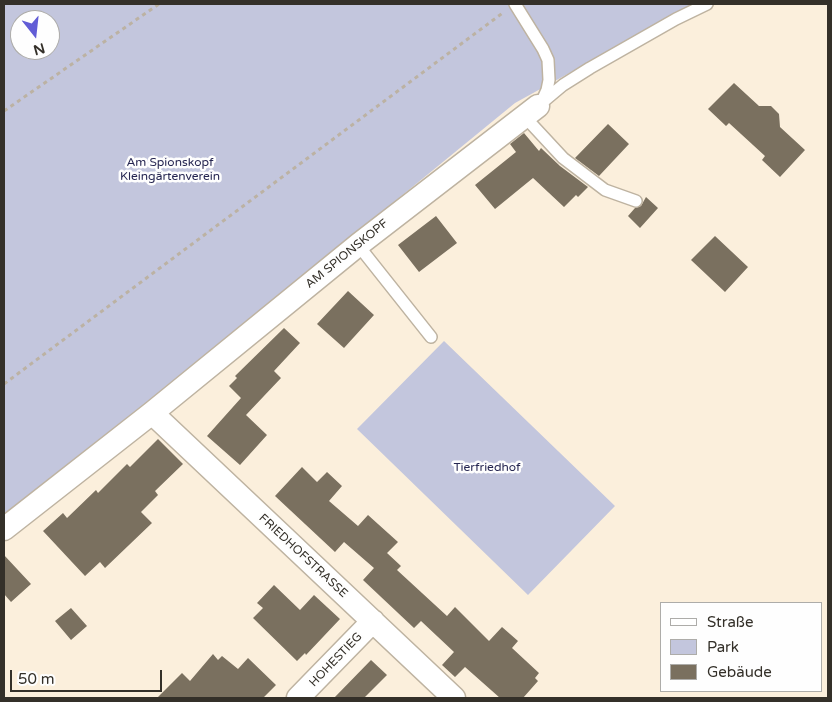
<!DOCTYPE html>
<html>
<head>
<meta charset="utf-8">
<style>
  body { margin:0 }
  #map { position:relative; width:832px; height:702px; overflow:hidden; background:#fbefdc; font-family:"Varela Round",sans-serif }
  canvas { display:block }
  .frame { position:absolute; inset:0; border:5px solid #343029; pointer-events:none }
  .legend { position:absolute; left:660px; top:602px; width:162px; height:90px; box-sizing:border-box; background:#fefefe; border:1px solid #adaca9; margin:0; padding:6px 9px; list-style:none; font-size:15px; color:#343029 }
  .legend li { display:flex; align-items:center; gap:10px; height:25px }
  .legend b { width:25px; border:1px solid #adaca9 }
  .north { position:absolute; left:10px; top:10px; width:50px; height:50px; box-sizing:border-box; background:#fefefe; border:1px solid #adaca9; border-radius:50%; rotate:164deg; font-size:14px; font-weight:700; line-height:20px; text-align:center; color:#343029 }
  .north::after { content:''; display:block; margin:auto; width:18px; height:22px; background:#625dd6; clip-path:polygon(50% 0,100% 100%,50% 72%,0 100%) }
  .scale { position:absolute; left:10px; top:670px; width:152px; height:22px; box-sizing:border-box; border:2px solid #343029; border-top:0; padding-left:6px; font-size:15px; line-height:18px; white-space:nowrap; color:#343029; -webkit-text-stroke:4px #fefefe; paint-order:stroke }
</style>
</head>
<body>
<div id="map">
<canvas width="832" height="702"></canvas>
<div class="frame"></div>
<ul class="legend">
<li><b style="height:6px;background:#fff"></b>Straße</li>
<li><b style="height:14px;background:#c3c6dd"></b>Park</li>
<li><b style="height:14px;background:#7a705f"></b>Gebäude</li>
</ul>
<div class="north">N</div>
<div class="scale">50 m</div>
</div>
<script>
const c = document.querySelector('canvas').getContext('2d');
c.lineJoin = 'round';
function fill(path, color) { c.fillStyle = color; c.fill(path, 'evenodd'); }
const poly = rows => new Path2D(rows.map(r => 'M' + r).join(''));
function strokePath(path, color, width, dash) { c.strokeStyle = color; c.lineWidth = width; c.lineCap = dash ? 'butt' : 'round'; c.setLineDash(dash || []); c.stroke(path); }
function drawText(font, color, halo, rows, align = 'center') {
  c.font = font + ' "Varela Round",sans-serif'; c.lineWidth = 5; c.setLineDash([]); c.textBaseline = 'middle'; c.strokeStyle = halo; c.fillStyle = color; for (const [text, x, y, turn = 0] of rows) {
    c.save(); c.translate(x, y); c.rotate((+turn || 0) * Math.PI / 180); c.textAlign = isNaN(turn) ? turn : align; if (halo) c.strokeText(text, 0, 0); c.fillText(text, 0, 0); c.restore();
  }
}
fill(poly([
  [4,4,701,4,593,60,515,103,141,409,4,517],
  [20,20,50,20,50,50,20,50],
  [444,341,615,506,528,595,357,429]
]), '#c3c6dd');
fill(poly([
  [734,83,759,106,771,106,779,114,780,127,805,150,780,177,762,160,765,156,729,123,726,126,708,109],
  [608,124,629,144,599,176,575,158],
  [524,133,539,151,541,148,560,166,588,187,578,197,576,195,564,207,533,178,495,209,475,185,516,152,510,144],
  [646,197,658,208,640,228,628,216,635,208,641,206],
  [436,216,457,243,419,272,398,245],
  [715,236,748,267,725,292,691,260],
  [348,291,374,315,344,348,317,324],
  [284,328,300,343,274,371,281,378,246,415,267,435,240,465,207,436,241,398,229,386,237,378,235,376],
  [158,439,183,464,155,491,158,495,141,512,152,523,105,568,100,562,85,576,43,531,63,513,67,518,96,490,98,493,127,464,130,467],
  [302,467,317,482,327,472,342,486,329,501,358,526,368,515,398,542,387,553,401,566,397,570,447,616,455,607,489,641,502,627,518,641,512,648,539,673,535,678,538,681,523,698,500,698,465,667,455,677,442,665,454,652,421,621,414,628,363,580,374,568,344,542,335,552,275,496],
  [4,555,31,584,11,602,4,594],
  [274,585,300,610,314,595,340,619,306,655,305,653,297,661,253,618,263,608,257,603],
  [71,608,87,626,71,640,55,621],
  [213,654,218,660,222,656,238,669,248,658,276,685,263,698,157,698,182,673,190,681],
  [371,660,387,675,364,698,334,698]
]), '#7a705f');
const service = poly([
  [515,4,543,49,548,60,549,80,547,90,542,101],
  [538,106,563,85,590,68,676,19,707,4],
  [524,116,563,158,605,190,636,201],
  [358,245,431,337]
]);
const minor = poly([
  [152,413,454,698],
  [4,529,152,413,358,245,538,106],
  [298,698,373,621]
]);
strokePath(service, '#beb3a1', 14);
strokePath(minor, '#beb3a1', 25);
strokePath(poly([
  [4,111,159,4],
  [4,384,504,12]
]), '#bcb2a3', 3, [4, 4]);
strokePath(service, '#fff', 11);
strokePath(minor, '#fff', 22);
drawText('12px', '#262651', '#fefefe', [
  ["Am Spionskopf",170,163],
  ["Kleingärtenverein",170,177],
  ["Tierfriedhof",487,468]
]);
drawText('12px', '#343029', '#fefefe', [
  ["AM SPIONSKOPF",347,254,-39],
  ["FRIEDHOFSTRASSE",303,556,43],
  ["HOHESTIEG",336,660,-46]
]);
</script>
</body>
</html>
